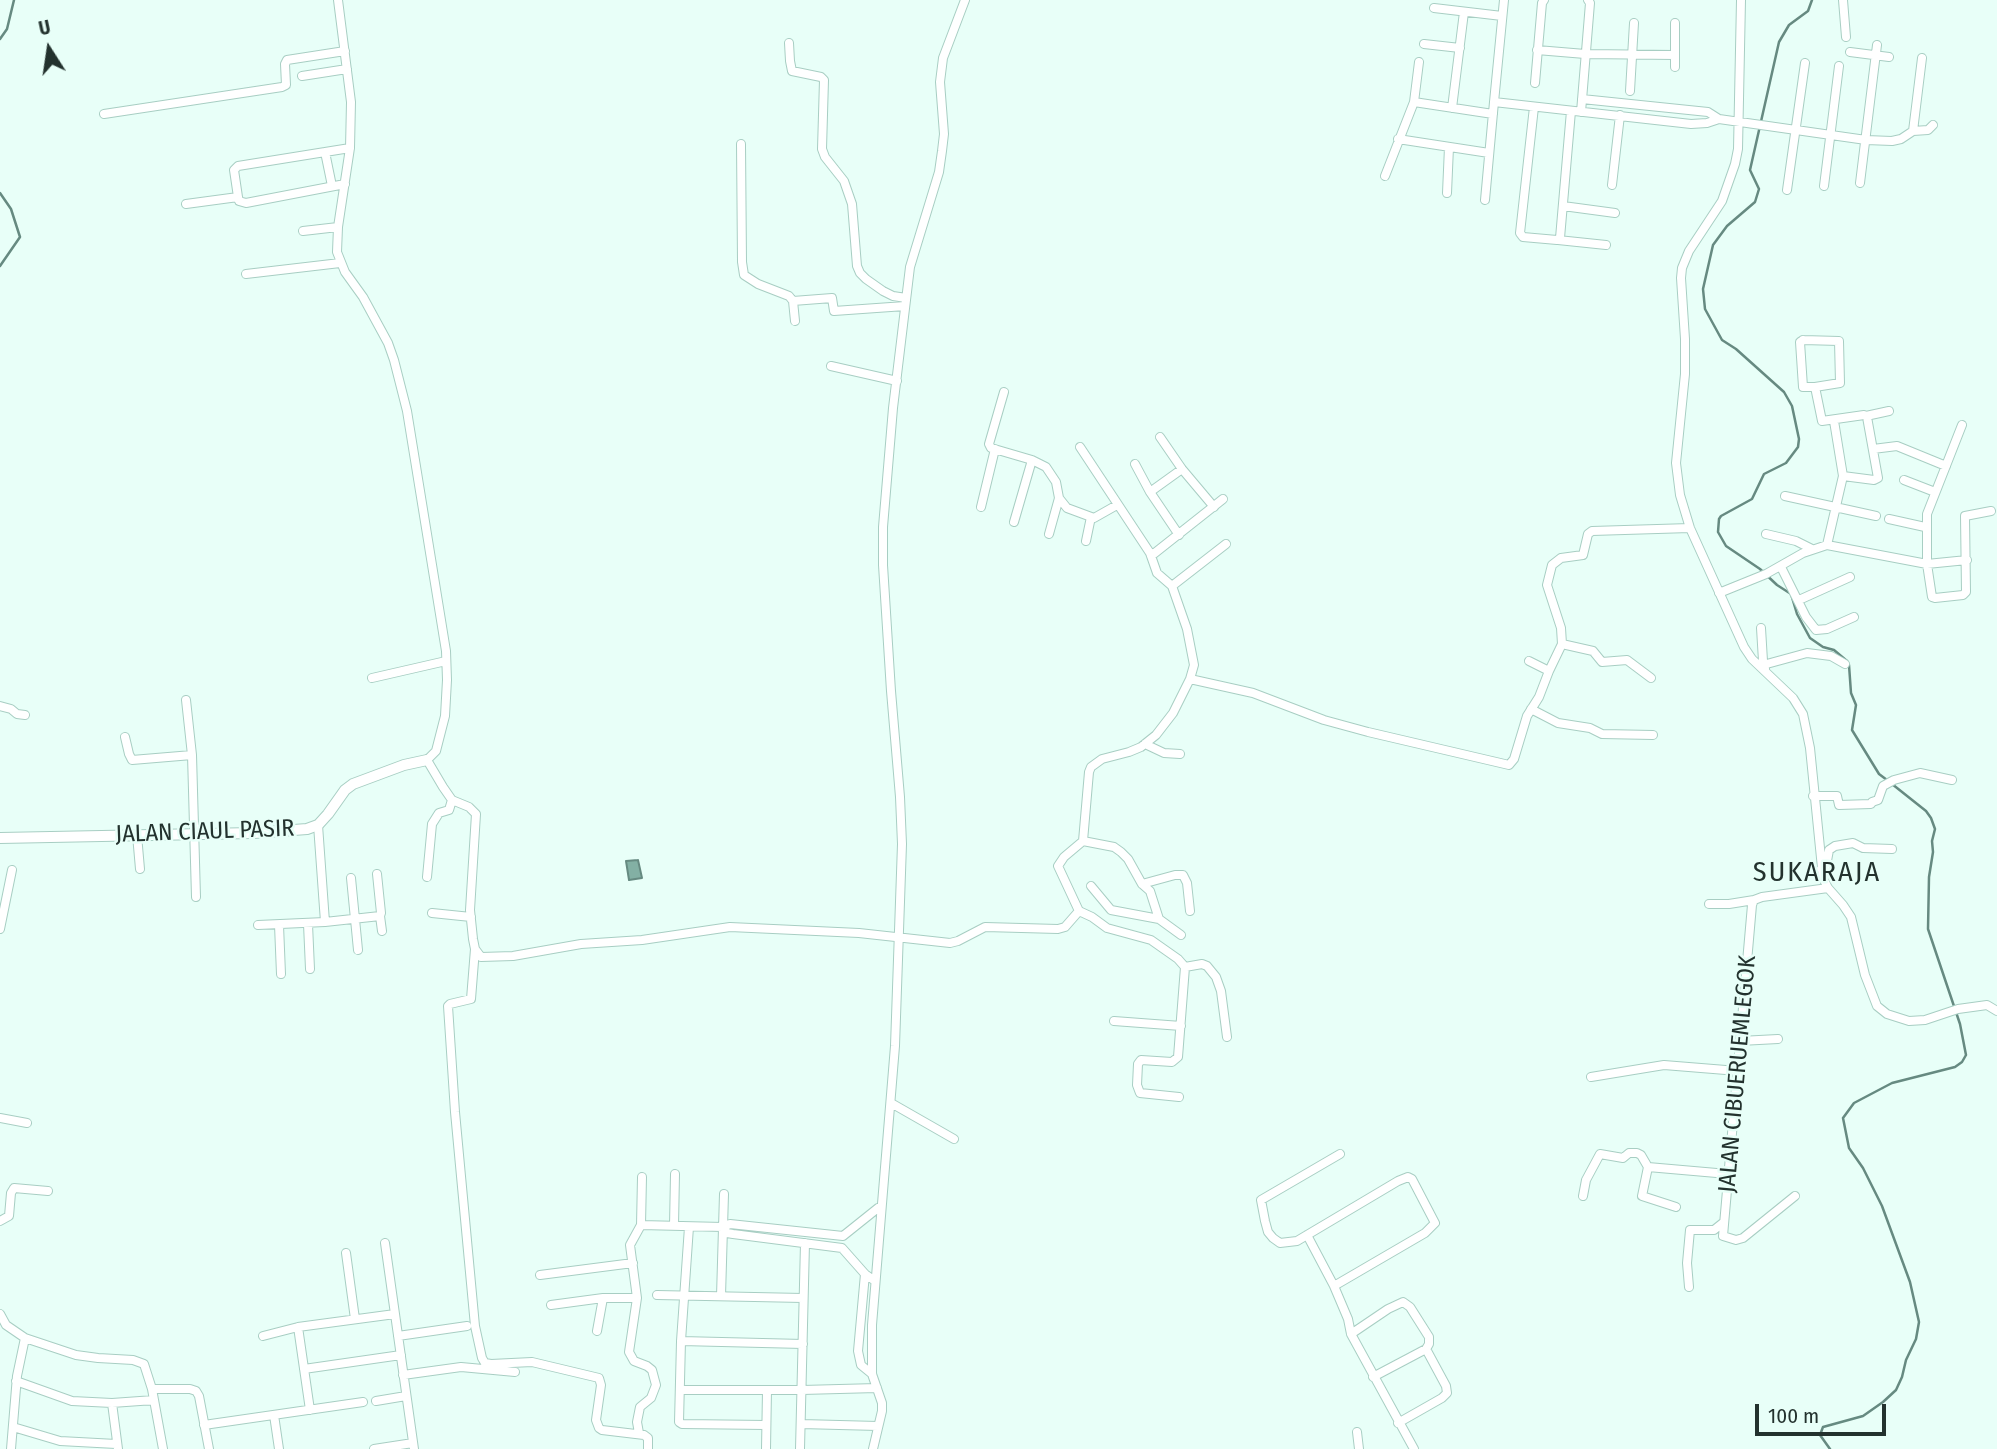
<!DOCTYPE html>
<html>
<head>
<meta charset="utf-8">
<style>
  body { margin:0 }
  #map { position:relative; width:1997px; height:1449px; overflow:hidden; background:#e8fff8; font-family:"Fira Sans Condensed",sans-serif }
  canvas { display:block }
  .north { position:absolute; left:14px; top:14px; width:70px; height:70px; -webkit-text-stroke:5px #e8fff8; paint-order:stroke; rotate:348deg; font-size:19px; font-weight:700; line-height:28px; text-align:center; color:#23322e }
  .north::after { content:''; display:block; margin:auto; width:24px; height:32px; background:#23322e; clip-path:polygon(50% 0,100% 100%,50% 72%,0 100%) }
  .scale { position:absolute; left:1755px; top:1404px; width:131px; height:32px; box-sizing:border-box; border:4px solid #23322e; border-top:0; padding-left:9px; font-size:21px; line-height:24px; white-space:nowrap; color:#23322e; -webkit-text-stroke:5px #e8fff8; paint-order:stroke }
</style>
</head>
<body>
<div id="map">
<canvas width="1997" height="1449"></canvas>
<div class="north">U</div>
<div class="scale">100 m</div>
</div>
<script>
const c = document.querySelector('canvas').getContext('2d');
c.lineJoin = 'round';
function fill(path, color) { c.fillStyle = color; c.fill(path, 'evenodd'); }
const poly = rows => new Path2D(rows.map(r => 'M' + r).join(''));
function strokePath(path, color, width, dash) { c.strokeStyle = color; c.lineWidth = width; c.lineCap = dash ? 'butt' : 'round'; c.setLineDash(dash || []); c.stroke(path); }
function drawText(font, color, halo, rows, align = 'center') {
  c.font = font + ' "Fira Sans Condensed",sans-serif'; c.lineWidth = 5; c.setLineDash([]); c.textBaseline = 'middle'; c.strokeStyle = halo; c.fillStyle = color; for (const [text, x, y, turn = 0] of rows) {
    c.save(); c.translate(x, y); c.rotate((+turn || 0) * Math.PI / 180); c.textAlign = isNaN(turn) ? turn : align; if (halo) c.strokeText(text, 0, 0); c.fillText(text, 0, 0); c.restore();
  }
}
const water = poly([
  [638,860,642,878,629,880,626,861,638,860]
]);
fill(water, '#83b0a4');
strokePath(water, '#668a81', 2);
strokePath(poly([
  [1812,0,1808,11,1789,25,1779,42,1750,170,1759,189,1755,202,1727,226,1713,245,1703,289,1705,309,1722,340,1736,349,1784,392,1792,406,1799,439,1798,447,1786,463,1764,474,1752,499,1721,516,1719,519,1718,532,1726,546,1760,569,1777,585,1791,594,1797,614,1810,638,1823,647,1834,650,1847,661,1849,665,1851,693,1856,705,1852,730,1879,774,1887,780],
  [0,39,7,29,14,0],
  [0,193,11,209,20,237,0,266],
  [1830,1449,1820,1435,1823,1427,1863,1416,1883,1402,1896,1390,1902,1377,1906,1360,1916,1339,1919,1322,1910,1282,1882,1206,1863,1168,1849,1148,1843,1118,1854,1103,1892,1083,1955,1067,1962,1062,1966,1055,1960,1024,1928,929,1929,877,1933,852,1932,841,1935,829,1931,818,1926,811,1892,784]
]), '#668a81', 2.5);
const street = poly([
  [338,0,351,102,350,148,338,227,337,252,345,272,363,297,388,343,394,360,407,411,446,651,447,680,445,716,436,751,427,760,443,787,452,800,469,807,476,814,470,910,473,939,475,949,481,957,513,956,581,944,642,940,730,927,859,933,950,943,958,941,985,927,1058,929,1065,927,1079,911,1058,866,1064,857,1083,841,1089,772,1091,767,1102,759,1129,752,1141,747,1156,735,1173,713,1190,679,1194,665,1187,629,1172,586,1157,573,1150,553,1080,447],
  [1741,0,1738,149,1735,164,1722,201,1689,251,1682,268,1681,278,1685,339,1685,374,1676,463,1680,495,1690,528,1744,647,1752,659,1793,698,1803,714,1810,748,1823,878,1828,888,1843,905,1851,917,1865,975,1877,1006,1887,1014,1909,1021,1925,1020,1958,1009,1987,1005,1997,1011],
  [1843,0,1846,37],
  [1434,8,1502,16],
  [789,43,790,61,792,71,821,77,824,80,822,149,825,157,844,181,852,204,857,266,860,273,866,279,883,291,893,296,906,298],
  [1424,44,1460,48],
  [1537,50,1585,54,1675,55],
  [1850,52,1889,57],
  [1675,67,1675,23],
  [302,76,347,69],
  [1535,83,1542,3,1544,0],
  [1630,91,1634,23],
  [1582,99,1708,112,1719,119],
  [1414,102,1419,62],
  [1494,102,1504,0],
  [1534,107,1520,233,1523,237,1557,240,1560,238,1571,111],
  [1452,108,1464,12],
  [1581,112,1590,3,1588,0],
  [104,114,282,87,286,85,285,64,287,60,345,51],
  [1913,131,1928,130,1933,125],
  [1398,139,1489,153],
  [741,144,742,262,744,275,758,284,789,296,793,301,832,298,834,311,905,306],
  [325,152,332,186],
  [1385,176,1414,102,1493,114],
  [1860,183,1877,45],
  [345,184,246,203,239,201,238,197,234,170,238,166,350,148],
  [1612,185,1620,115],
  [1824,186,1839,66],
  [1787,190,1805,63],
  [1447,193,1449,147],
  [1485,200,1494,102,1691,124,1707,123,1719,119,1866,140,1892,141,1901,139,1913,131,1922,58],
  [186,204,238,197],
  [1563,206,1615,213],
  [303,231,338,227],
  [1558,240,1606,245],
  [246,274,340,263],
  [793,301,795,321],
  [1803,340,1839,341,1840,383,1815,387,1803,387,1800,342,1803,340],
  [831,366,897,381],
  [1815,387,1822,421,1864,415,1867,417,1878,478,1874,480,1843,476],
  [1004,392,989,444,991,448,1032,460,1046,467,1056,482,1059,498,1067,508,1094,518,1117,505],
  [1866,416,1889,411],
  [1962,425,1927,514,1927,564,1932,597,1935,598,1963,595,1966,592,1965,516,1991,511],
  [1160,437,1182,469,1214,507],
  [1873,449,1897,446,1946,466],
  [1135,464,1150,492,1179,535],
  [1904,480,1935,492],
  [1150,492,1182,469],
  [1785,496,1876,516],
  [981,507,995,449],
  [1889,519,1925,527],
  [1014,522,1032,460],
  [1049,534,1059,498],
  [1766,534,1796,541,1812,549],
  [1086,541,1091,517],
  [1827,545,1843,476,1834,421],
  [1151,556,1223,499],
  [1781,567,1806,617,1816,630,1827,629,1854,617],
  [1172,586,1226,544],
  [1719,593,1766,574,1803,553,1827,545,1927,564,1967,560],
  [1799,600,1850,577],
  [1761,628,1763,661,1765,669],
  [1562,644,1593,651,1602,662,1627,660,1651,678],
  [1529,661,1549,671],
  [1763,665,1807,653,1831,656,1845,664],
  [372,678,446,661],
  [1190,679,1253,693,1324,720,1368,732,1509,765,1514,759,1527,716,1539,697,1549,671,1562,644,1561,628,1547,585,1552,565,1561,558,1583,555,1588,534,1592,531,1690,528],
  [186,700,192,755,196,897],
  [0,706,11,709,17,714,25,715],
  [1531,709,1558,723,1590,728,1602,734,1653,735],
  [125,737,129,754,132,760,192,755],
  [1145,744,1164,753,1180,754],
  [1813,796,1837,796,1839,805,1871,804,1872,802,1878,800,1883,786,1894,780,1920,773,1952,780],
  [137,835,140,869],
  [1083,841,1114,847,1121,852,1128,859,1142,884,1150,891,1159,919],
  [1821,869,1826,866,1829,850,1835,846,1853,843,1863,848,1892,849],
  [427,877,432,824,439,813,449,810,452,800],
  [351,878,358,950],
  [1142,884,1175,875,1183,875,1187,883,1190,911],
  [1091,886,1111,910,1159,919,1181,935],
  [1709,904,1729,904,1754,900],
  [1079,911,1092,917,1107,928,1151,940,1178,959,1185,967],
  [432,913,471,917],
  [380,916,382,931],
  [325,922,380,916,381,913,377,874],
  [308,924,310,969],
  [258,925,325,922,318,825],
  [279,925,281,974],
  [0,929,12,870],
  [475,949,471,999,450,1004,448,1006,455,1112,475,1326,482,1358,485,1363,491,1364,532,1362,599,1378,601,1385,596,1420,599,1428,602,1430,644,1435,648,1438,648,1449],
  [1185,967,1202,964,1207,966,1216,977,1221,991,1227,1037],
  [1114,1021,1181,1026],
  [1740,1041,1778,1039],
  [1591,1077,1664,1065,1738,1071],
  [1179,1097,1140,1093,1137,1085,1138,1064,1141,1060,1172,1062,1178,1057,1185,967],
  [891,1103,954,1139],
  [0,1118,27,1123],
  [1648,1167,1642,1196,1676,1207],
  [1583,1196,1586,1180,1600,1154,1623,1158,1629,1153,1637,1153,1641,1155,1648,1167,1728,1174],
  [1795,1196,1743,1238,1736,1240,1723,1236,1752,905,1754,900,1762,897,1828,888],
  [0,1221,9,1216,11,1193,14,1188,48,1191],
  [641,1225,723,1227,730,1224,843,1236,878,1208],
  [674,1226,675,1174],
  [689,1227,681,1341,679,1422,682,1424,766,1425],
  [723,1227,727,1233,733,1234,842,1248,865,1274,875,1281],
  [1307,1235,1334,1286,1348,1319,1351,1334,1414,1449],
  [385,1243,414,1449],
  [346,1253,355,1319],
  [865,1274,858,1351,861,1365,872,1374],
  [540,1275,633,1263],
  [1334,1286,1425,1233,1435,1223,1412,1179,1408,1177,1398,1181,1297,1241,1280,1243,1273,1238,1268,1232,1265,1221,1261,1200,1340,1154],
  [1689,1287,1687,1263,1690,1230,1714,1230,1724,1222],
  [657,1295,803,1298],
  [721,1296,724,1194],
  [551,1305,603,1298,637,1298],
  [0,1314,6,1325,25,1338,76,1355,98,1358,133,1360,144,1364,152,1389,163,1449],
  [298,1327,310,1410],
  [597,1331,603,1298],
  [1351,1334,1388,1309,1403,1302,1410,1307,1429,1337,1429,1344,1426,1349,1446,1386,1447,1393,1442,1398,1398,1423],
  [263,1336,298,1327,395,1314],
  [398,1336,467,1326],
  [681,1341,803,1344],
  [304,1369,401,1355],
  [403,1375,461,1367,515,1372],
  [1373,1377,1426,1349],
  [16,1381,72,1401,112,1403,154,1400],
  [152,1389,190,1389,196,1391,199,1396,209,1449],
  [680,1390,802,1390,877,1388],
  [376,1401,406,1396],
  [112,1403,118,1449],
  [274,1415,279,1449],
  [801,1424,878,1426],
  [204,1425,363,1402],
  [13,1427,60,1441,116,1444],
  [1357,1432,1359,1449],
  [639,1433,637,1422,640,1407,651,1398,656,1385,652,1370,647,1366,634,1361,629,1352,637,1298,630,1245,641,1225,642,1177],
  [11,1449,17,1376,25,1338],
  [374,1449,413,1443],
  [766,1449,767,1390],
  [800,1449,805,1243],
  [873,1449,882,1411,882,1403,872,1374,872,1325,895,1046,902,844,900,797,891,691,883,565,883,527,893,408,910,267,939,172,942,151,944,134,940,82,943,58,965,0]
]);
const secondary = poly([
  [0,838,254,833,307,829,318,825,328,814,345,790,353,784,404,765,427,760]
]);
strokePath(street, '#a8cec3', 10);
strokePath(secondary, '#a8cec3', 12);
strokePath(street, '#fff', 8);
strokePath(secondary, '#fff', 10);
drawText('24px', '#23322e', '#e8fff8', [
  ["JALAN CIAUL PASIR",205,832,-2],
  ["JALAN CIBUERUEMLEGOK",1738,1074,-85]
]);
c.letterSpacing = '2px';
drawText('28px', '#23322e', '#e8fff8', [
  ["SUKARAJA",1817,873]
]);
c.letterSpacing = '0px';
</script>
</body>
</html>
